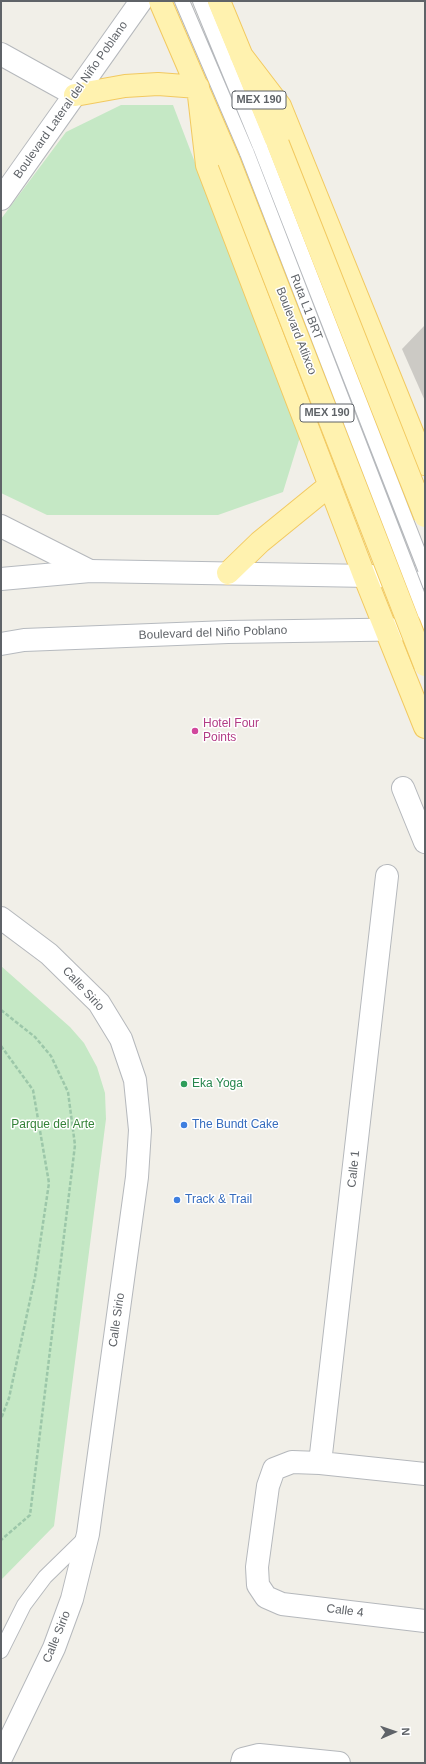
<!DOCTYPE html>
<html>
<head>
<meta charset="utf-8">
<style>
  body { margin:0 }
  #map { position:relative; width:426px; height:1764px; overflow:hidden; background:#f1efe8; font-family:Arial,sans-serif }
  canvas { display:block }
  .frame { position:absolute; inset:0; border:2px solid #5f6368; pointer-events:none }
  .north { position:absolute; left:374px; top:1712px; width:40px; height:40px; -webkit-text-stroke:3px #fff; paint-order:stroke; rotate:88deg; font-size:11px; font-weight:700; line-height:16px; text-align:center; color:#5f6368 }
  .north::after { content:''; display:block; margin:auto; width:14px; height:18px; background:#5f6368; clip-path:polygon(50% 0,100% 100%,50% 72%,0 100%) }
</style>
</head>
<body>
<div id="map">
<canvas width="426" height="1764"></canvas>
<div class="frame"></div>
<div class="north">N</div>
</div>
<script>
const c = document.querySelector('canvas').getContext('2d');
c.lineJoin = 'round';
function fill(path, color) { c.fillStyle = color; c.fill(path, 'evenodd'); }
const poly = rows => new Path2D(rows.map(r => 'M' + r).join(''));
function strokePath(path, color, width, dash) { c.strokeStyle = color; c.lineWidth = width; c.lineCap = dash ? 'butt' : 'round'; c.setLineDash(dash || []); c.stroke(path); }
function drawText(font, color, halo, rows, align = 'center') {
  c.font = font + ' Arial,sans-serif'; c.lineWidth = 3; c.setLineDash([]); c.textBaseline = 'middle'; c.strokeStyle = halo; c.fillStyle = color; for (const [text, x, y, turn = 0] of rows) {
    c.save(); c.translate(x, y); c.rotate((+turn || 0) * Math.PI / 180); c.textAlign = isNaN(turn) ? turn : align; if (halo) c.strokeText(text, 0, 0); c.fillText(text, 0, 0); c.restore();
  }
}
fill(poly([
  [121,105,173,105,300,437,283,492,218,515,47,515,1,493,1,219,66,132],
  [1,966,70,1027,84,1043,97,1067,105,1093,106,1119,54,1526,1,1580]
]), '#c5e8c5');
fill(poly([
  [425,325,425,401,402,349]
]), '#cccac5');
const service = poly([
  [182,1,247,153],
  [200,1,261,149],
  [1,1651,24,1605,45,1577,87,1536]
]);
const minor = poly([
  [1,54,75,95],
  [1,526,90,571],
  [403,788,425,842],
  [1,918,49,954,99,1003,121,1039,135,1080,140,1130,137,1177,88,1534,72,1599,54,1648,1,1758],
  [320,1463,387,876],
  [425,1474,320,1463,292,1462,274,1469,268,1486,257,1567,258,1585,266,1597,282,1604,425,1621],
  [242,1763,243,1759,259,1755,339,1763]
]);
const tertiary = poly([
  [1,199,141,1]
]);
const secondary = poly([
  [1,579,90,571,425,577],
  [1,644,24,640,228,632,425,629]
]);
const primary = poly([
  [160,1,229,161],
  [219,1,278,144],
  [241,55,280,106,425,464],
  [198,87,207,165,364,575,425,727],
  [75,95,125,86,158,84,198,87],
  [228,573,260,542,330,485]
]);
strokePath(service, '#b5b8bc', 16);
strokePath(minor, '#b5b8bc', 24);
strokePath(tertiary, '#b5b8bc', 24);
strokePath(secondary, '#b6babf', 24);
strokePath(primary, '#f2c960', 24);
strokePath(poly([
  [1,1010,35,1037,51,1056,68,1092,75,1145,30,1515,1,1540],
  [1,1046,33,1090,49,1183,35,1277,9,1398,1,1419]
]), '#9cc7a9', 2.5, [4, 2]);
strokePath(service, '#fff', 14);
strokePath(minor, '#fff', 22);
strokePath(tertiary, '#fff', 22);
strokePath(secondary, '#fff', 22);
strokePath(primary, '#fff2af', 22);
const serviceBridge = poly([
  [261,149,425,569],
  [247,153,425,614]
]);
const primaryBridge = poly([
  [278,144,425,516],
  [229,161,425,665]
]);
strokePath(serviceBridge, '#b5b8bc', 16, []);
strokePath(primaryBridge, '#f2c960', 24, []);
strokePath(serviceBridge, '#fff', 14);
strokePath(primaryBridge, '#fff2af', 22);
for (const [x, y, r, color] of [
  [195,731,4,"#d1479c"],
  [184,1084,4,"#2e9e5b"],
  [184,1125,4,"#3f7fe0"],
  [177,1200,4,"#3f7fe0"]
]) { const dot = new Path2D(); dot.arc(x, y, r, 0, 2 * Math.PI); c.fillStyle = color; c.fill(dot); strokePath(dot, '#fff', 1.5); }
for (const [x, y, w] of [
  [259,100,54],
  [327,413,54]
]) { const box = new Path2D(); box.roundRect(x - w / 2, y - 9, w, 18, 3); c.fillStyle = '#fff'; c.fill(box); strokePath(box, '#5f6368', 1); }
drawText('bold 11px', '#5f6368', null, [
  ["MEX 190",259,100],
  ["MEX 190",327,413]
]);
drawText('12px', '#5f6368', '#fff', [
  ["Boulevard Lateral del Niño Poblano",71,100,-55],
  ["Ruta L1 BRT",306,307,69],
  ["Boulevard Atlixco",296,331,69],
  ["Boulevard del Niño Poblano",213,633,-2],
  ["Calle Sirio",83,989,47],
  ["Calle 1",354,1169,-84],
  ["Calle Sirio",117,1320,-82],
  ["Calle 4",345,1611,7],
  ["Calle Sirio",57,1637,-68]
]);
drawText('12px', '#b23c85', '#fff', [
  ["Hotel Four",203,724],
  ["Points",203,738]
], 'left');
drawText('12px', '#27864d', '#fff', [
  ["Eka Yoga",192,1084]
], 'left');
drawText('12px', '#348238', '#fff', [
  ["Parque del Arte",53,1125]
]);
drawText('12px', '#366cbe', '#fff', [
  ["The Bundt Cake",192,1125],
  ["Track & Trail",185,1200]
], 'left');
</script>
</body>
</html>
